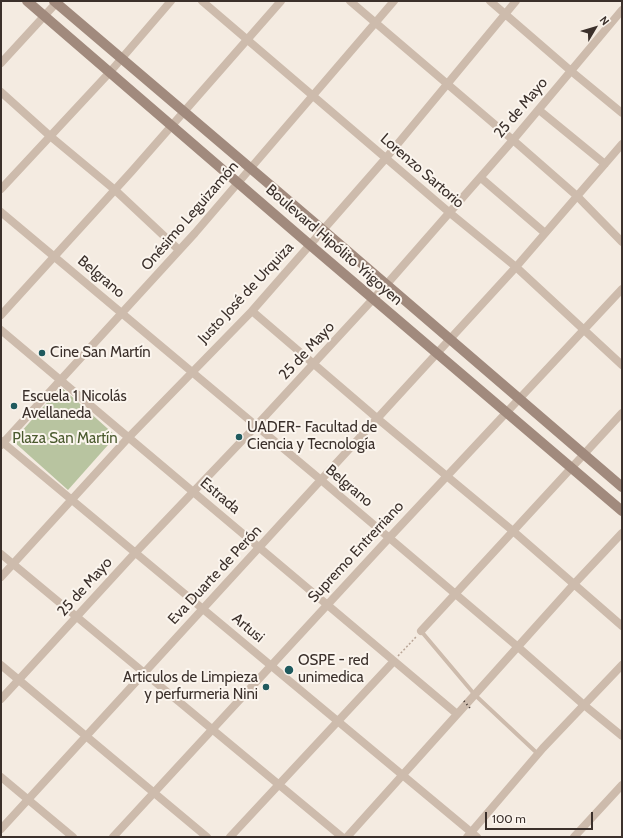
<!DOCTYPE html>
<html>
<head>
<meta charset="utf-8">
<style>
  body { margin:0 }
  #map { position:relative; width:623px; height:838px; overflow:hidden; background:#f4ebe1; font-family:Cabin,sans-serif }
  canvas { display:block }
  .frame { position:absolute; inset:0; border:2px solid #3b302b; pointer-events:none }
  .north { position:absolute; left:575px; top:8px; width:40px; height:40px; -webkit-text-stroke:3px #fbf5ee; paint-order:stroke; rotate:52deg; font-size:11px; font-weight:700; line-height:16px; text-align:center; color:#3b302b }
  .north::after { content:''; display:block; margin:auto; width:14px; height:18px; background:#3b302b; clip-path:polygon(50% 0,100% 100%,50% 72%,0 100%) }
  .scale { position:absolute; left:485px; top:812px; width:108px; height:18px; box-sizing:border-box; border:2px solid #3b302b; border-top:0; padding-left:5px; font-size:12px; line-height:14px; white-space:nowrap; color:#3b302b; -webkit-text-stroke:3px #fbf5ee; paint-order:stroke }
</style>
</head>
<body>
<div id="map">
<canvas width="623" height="838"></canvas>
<div class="frame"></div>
<div class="north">N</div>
<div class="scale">100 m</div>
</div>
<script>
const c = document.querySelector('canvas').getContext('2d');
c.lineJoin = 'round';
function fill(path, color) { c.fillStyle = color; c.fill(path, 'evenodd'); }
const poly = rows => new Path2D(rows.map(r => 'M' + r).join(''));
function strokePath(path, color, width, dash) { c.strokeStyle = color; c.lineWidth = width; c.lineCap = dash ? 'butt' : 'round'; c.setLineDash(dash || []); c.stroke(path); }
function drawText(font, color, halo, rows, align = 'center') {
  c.font = font + ' Cabin,sans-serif'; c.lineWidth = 4; c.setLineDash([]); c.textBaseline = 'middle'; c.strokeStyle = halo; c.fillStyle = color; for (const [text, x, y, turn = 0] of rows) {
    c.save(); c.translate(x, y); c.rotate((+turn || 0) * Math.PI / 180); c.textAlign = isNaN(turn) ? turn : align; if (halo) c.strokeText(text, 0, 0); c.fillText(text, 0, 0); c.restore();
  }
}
fill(poly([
  [61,387,116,436,68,490,13,441]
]), '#b8c4a0');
strokePath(poly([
  [398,656,416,637]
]), '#b9a596', 1.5, [2, 2]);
strokePath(poly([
  [421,631,475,695,538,754]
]), '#cdbbac', 4);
strokePath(poly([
  [202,1,450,213,516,267,622,365],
  [350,1,513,140,577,196,622,242],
  [490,1,571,71,622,113],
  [1,63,58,1],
  [1,92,50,136,115,190,179,250],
  [539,110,605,164],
  [481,178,545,233],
  [1,189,110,72,171,1],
  [1,212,321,480,518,647,584,705,622,736],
  [252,311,378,419,513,531,622,626],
  [1,315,132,171,281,1],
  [1,330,457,714],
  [1,441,477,837],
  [1,445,195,233,394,1],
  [1,554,342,837],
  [1,577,128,438,252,311,386,158,516,1],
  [421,631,622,413],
  [1,665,207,837],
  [1,699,135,553,256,426,386,285,513,140,622,10],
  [1,777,73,837],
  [1,829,516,267,622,144],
  [113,837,389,538,622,289],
  [230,837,394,661],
  [347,837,575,583,622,533],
  [467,837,543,748,622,665],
  [574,837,622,785]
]), '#cdbbac', 8);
strokePath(poly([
  [27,1,310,245,622,511],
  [54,1,323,230,622,487]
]), '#a18a7d', 10);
strokePath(poly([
  [464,701,470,708]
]), '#3b302b', 2, [1, 3]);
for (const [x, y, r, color] of [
  [42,353,4,"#1f5a5e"],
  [14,406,4,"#1f5a5e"],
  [239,437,4,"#1f5a5e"],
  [289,670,5,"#1f5a5e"],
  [266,687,4,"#1f5a5e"]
]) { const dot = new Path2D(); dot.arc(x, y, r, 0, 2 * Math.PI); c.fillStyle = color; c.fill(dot); strokePath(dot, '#fbf5ee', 1.5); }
drawText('15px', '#3b302b', '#fbf5ee', [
  ["25 de Mayo",521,108,-50],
  ["Lorenzo Sartorio",422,171,41],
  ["Onésimo Leguizamón",190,216,-49],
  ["Boulevard Hipólito Yrigoyen",334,245,41],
  ["Belgrano",101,277,40],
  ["Justo José de Urquiza",246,293,-47],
  ["25 de Mayo",307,351,-47],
  ["Belgrano",349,486,40],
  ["Estrada",220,496,40],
  ["Supremo Entrerriano",356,552,-47],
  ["Eva Duarte de Perón",215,575,-47],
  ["25 de Mayo",85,587,-48],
  ["Artusi",248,628,40]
]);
drawText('15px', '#3b302b', '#fbf5ee', [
  ["Cine San Martín",50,353],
  ["Escuela 1 Nicolás",22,397],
  ["Avellaneda",22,414],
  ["UADER- Facultad de",247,428],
  ["Ciencia y Tecnología",247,445],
  ["OSPE - red",298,661],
  ["unimedica",298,678],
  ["Articulos de Limpieza",258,678,"right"],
  ["y perfurmeria Nini",258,695,"right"]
], 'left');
drawText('15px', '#4a5a2e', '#fbf5ee', [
  ["Plaza San Martín",65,439]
]);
</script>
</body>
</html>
